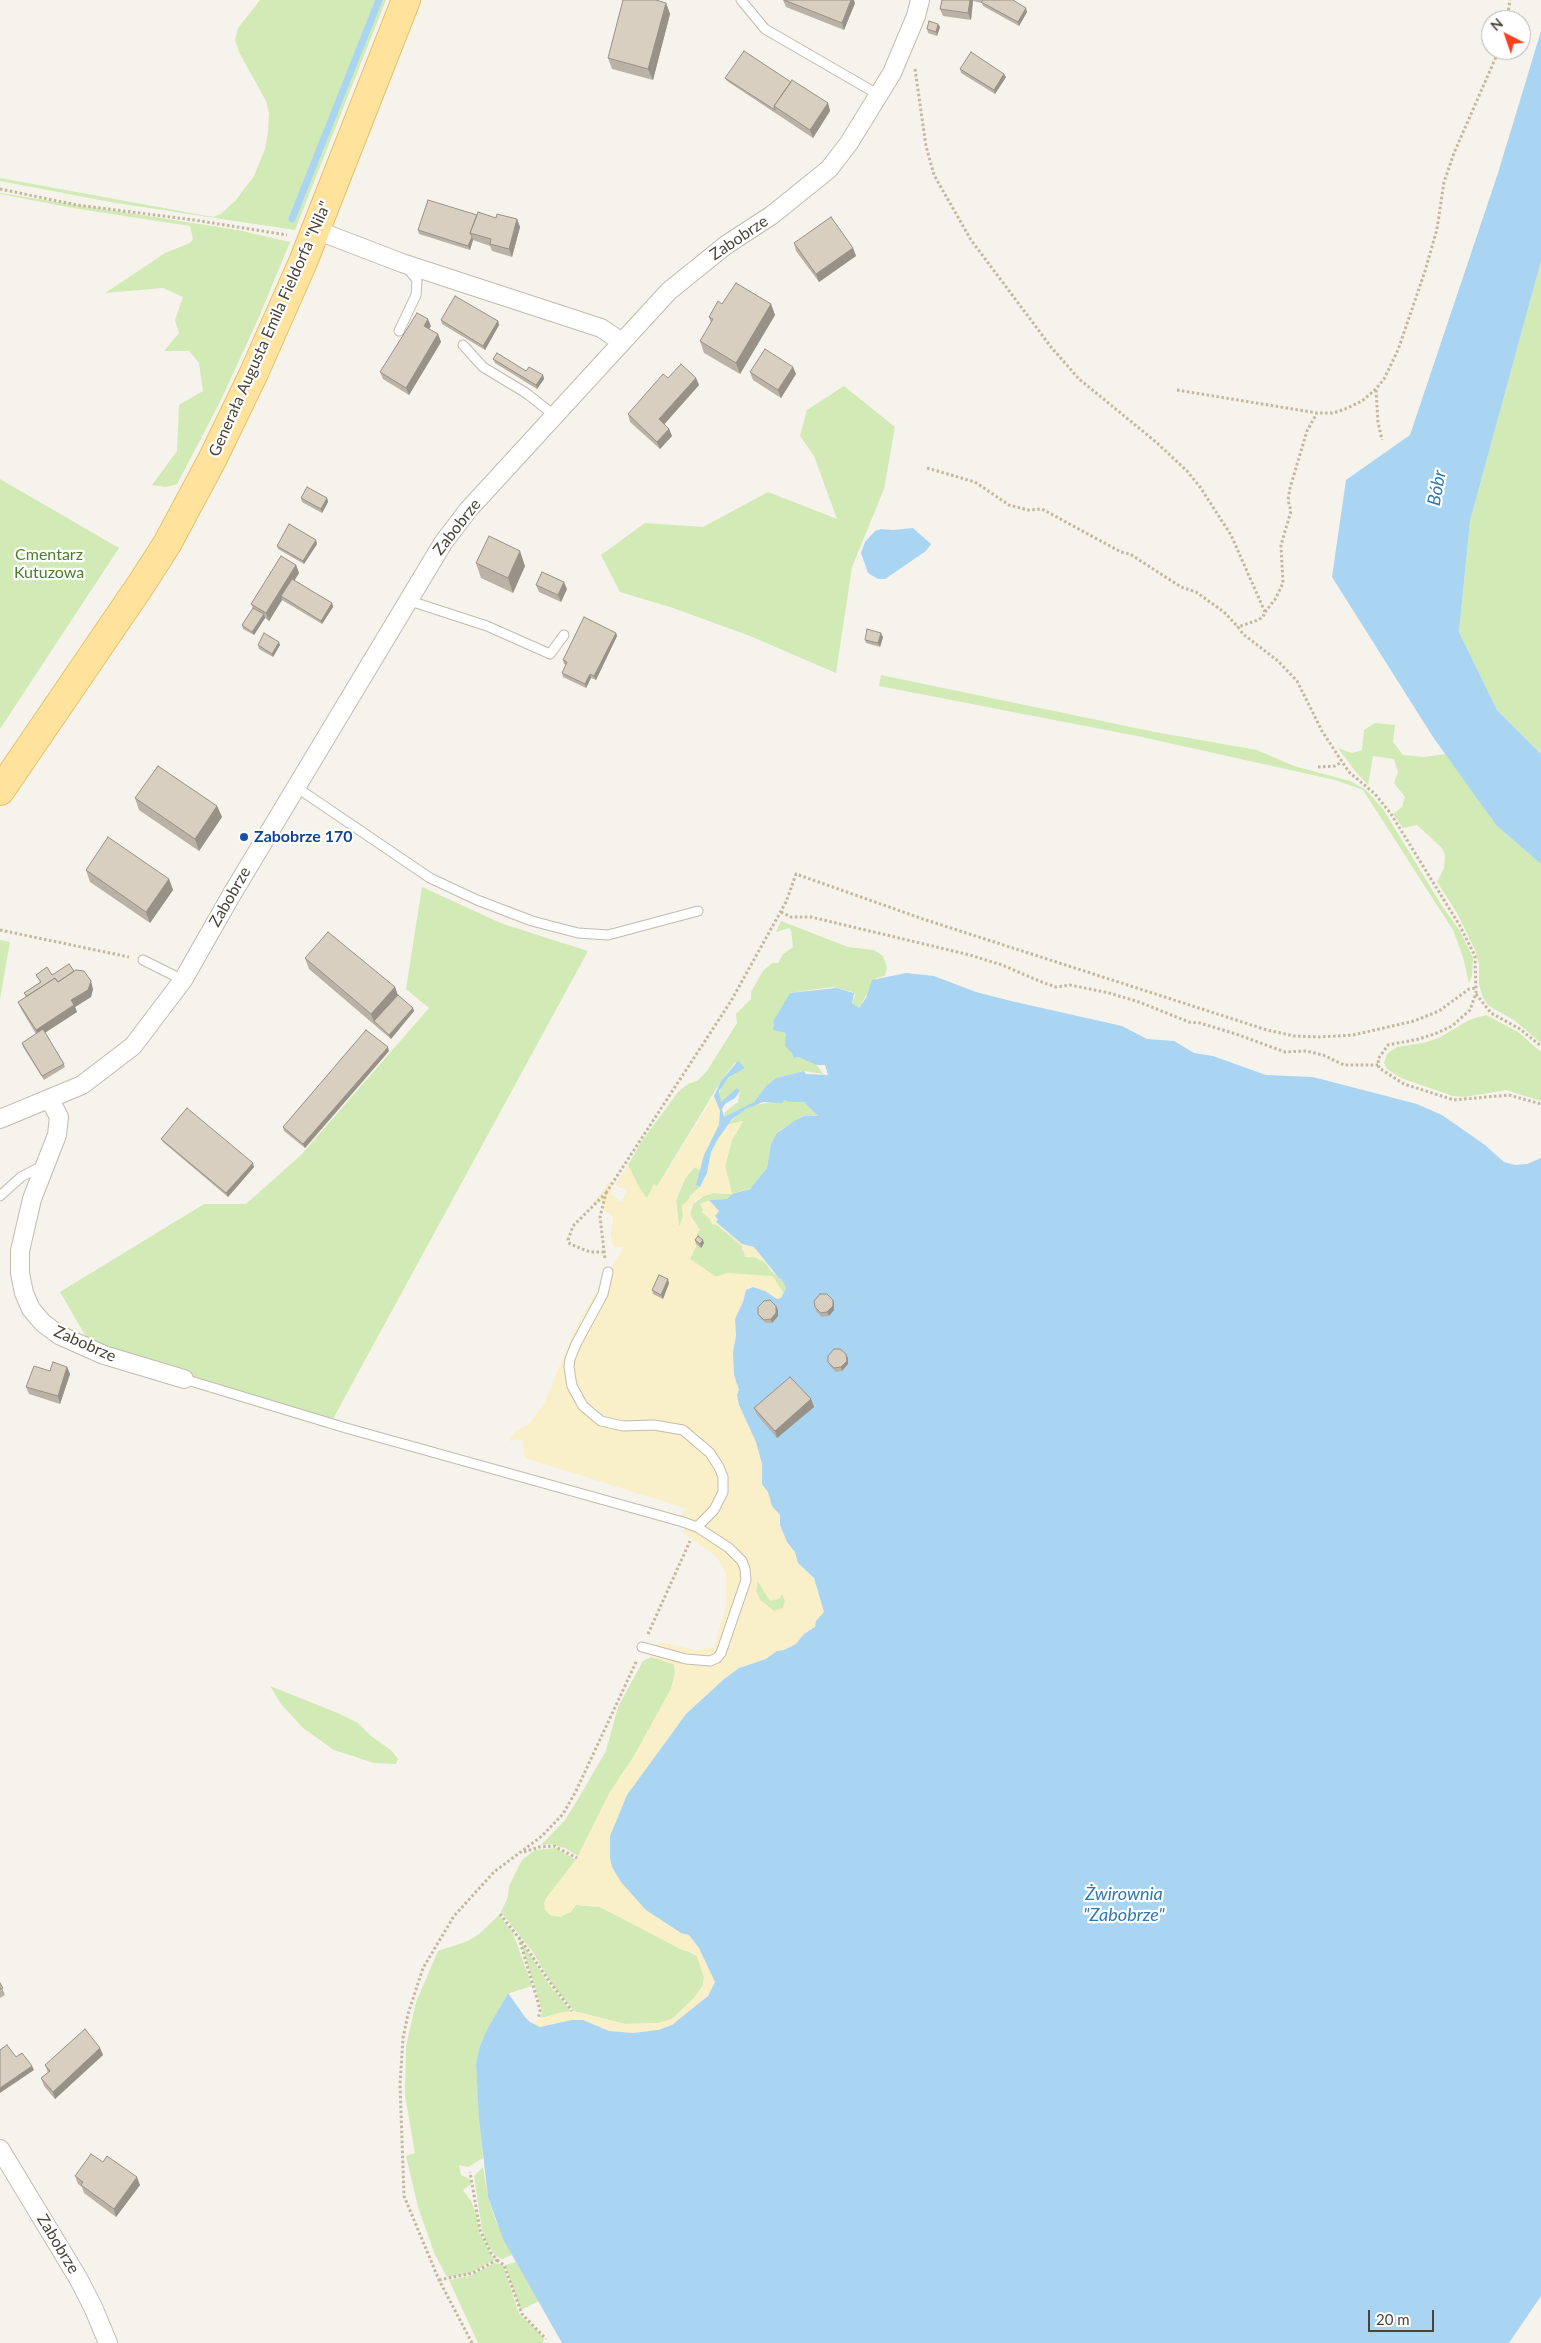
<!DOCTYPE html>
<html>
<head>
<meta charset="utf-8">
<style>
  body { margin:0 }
  #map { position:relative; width:1541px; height:2343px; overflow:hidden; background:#f6f3ec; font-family:Lato,sans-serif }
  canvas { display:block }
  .north { position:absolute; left:1481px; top:10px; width:50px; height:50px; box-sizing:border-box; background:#fff; border:1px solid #b7b4b0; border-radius:50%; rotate:319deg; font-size:14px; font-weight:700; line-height:20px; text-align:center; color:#4b4439 }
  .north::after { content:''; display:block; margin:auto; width:18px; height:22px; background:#fc3f1d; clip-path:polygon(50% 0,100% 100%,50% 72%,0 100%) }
  .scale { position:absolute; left:1368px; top:2310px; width:66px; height:22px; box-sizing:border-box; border:2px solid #4b4439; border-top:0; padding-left:6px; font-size:15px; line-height:18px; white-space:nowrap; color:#4b4439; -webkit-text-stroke:4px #fff; paint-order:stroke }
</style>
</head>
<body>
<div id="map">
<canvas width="1541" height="2343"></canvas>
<div class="north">N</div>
<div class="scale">20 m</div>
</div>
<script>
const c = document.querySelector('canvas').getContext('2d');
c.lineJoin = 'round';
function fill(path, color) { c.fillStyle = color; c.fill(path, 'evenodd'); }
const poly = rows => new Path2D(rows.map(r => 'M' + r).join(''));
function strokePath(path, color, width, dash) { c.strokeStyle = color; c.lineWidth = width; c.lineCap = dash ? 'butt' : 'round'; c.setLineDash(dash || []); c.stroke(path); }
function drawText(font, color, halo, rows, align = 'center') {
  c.font = font + ' Lato,sans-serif'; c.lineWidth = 4.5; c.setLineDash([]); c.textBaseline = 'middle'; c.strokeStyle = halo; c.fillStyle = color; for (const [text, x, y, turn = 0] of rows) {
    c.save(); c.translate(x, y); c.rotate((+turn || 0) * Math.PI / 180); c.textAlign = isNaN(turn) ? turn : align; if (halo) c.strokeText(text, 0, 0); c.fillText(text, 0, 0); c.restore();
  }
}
fill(poly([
  [260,0,386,0,295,230,116,203,0,181,0,178,213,217,221,214,236,200,254,176,265,149,268,132,269,113,266,101,240,54,235,40,238,28],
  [0,193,238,230,290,242,259,317,220,402,177,484,166,487,152,485,177,451,179,405,203,391,199,363,189,351,164,351,179,333,175,320,183,297,163,288,105,293,165,253,190,243,193,239,190,226,73,208,0,194],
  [1541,261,1541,754,1497,710,1459,632,1470,521],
  [844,386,895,427,884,489,852,567,836,673,750,636,673,608,620,592,601,555,645,523,703,527,768,492,837,519,814,456,800,436,807,410],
  [0,479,119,548,0,729],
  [881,675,1155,732,1257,750,1294,766,1350,781,1366,790,1383,809,1442,906,1460,931,1473,958,1472,975,1469,983,1463,957,1453,930,1363,790,1335,780,1142,737,879,686],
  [1375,723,1395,725,1393,742,1403,755,1424,757,1446,754,1496,825,1541,864,1541,1043,1514,1020,1489,1006,1483,998,1479,984,1479,964,1475,950,1457,913,1437,882,1444,868,1445,855,1442,848,1417,825,1403,828,1393,814,1402,807,1405,797,1394,783,1398,772,1394,759,1373,756,1368,785,1355,771,1338,748,1352,753,1362,750,1364,730],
  [422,887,503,924,588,951,328,1428,99,1359,60,1292,204,1204,246,1204,301,1155,429,1008,406,989],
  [781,921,848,947,874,950,883,956,887,967,885,976,876,978,859,1008,852,1003,855,995,853,992,832,987,790,993,773,1025,775,1030,786,1033,786,1046,792,1053,793,1058,798,1057,815,1063,823,1074,804,1071,776,1078,766,1086,754,1102,724,1117,725,1112,738,1102,740,1091,737,1089,721,1102,719,1098,721,1086,734,1073,745,1068,735,1063,721,1081,656,1188,615,1247,611,1235,614,1216,604,1210,602,1202,593,1203,611,1181,611,1195,622,1203,627,1190,616,1185,642,1141,678,1092,688,1084,697,1081,707,1071,737,1023,736,1014,751,999,751,992,763,971,772,963,778,963,783,954,793,947,791,930,789,928,776,932],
  [0,940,10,942,0,999],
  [1486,1015,1518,1032,1541,1052,1541,1101,1506,1090,1465,1097,1453,1096,1401,1078,1387,1069,1384,1063,1387,1054,1397,1047,1423,1043,1439,1038,1469,1020],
  [785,1100,804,1102,818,1116,805,1116,780,1130,771,1144,767,1168,751,1188,732,1194,727,1199,709,1200,702,1212,742,1246,742,1250,766,1263,771,1271,782,1280,786,1288,783,1294,774,1278,728,1273,716,1277,690,1259,696,1244,701,1247,696,1234,700,1230,690,1215,693,1204,704,1196,712,1193,732,1194,725,1166,732,1140,743,1121,727,1125,738,1114,754,1105],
  [695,1167,701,1171,696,1185,700,1187,690,1196,679,1228,676,1200,686,1177],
  [758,1579,782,1593,785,1600,783,1608,774,1611,760,1600,756,1591],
  [651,1657,674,1664,675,1673,671,1689,634,1756,610,1792,578,1856,565,1848,551,1844,541,1845,565,1820,578,1799,606,1751,618,1707,643,1661],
  [270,1686,340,1714,358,1723,371,1736,391,1750,398,1759,396,1764,374,1763,334,1750,303,1728,281,1704],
  [556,1848,576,1860,545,1900,570,1913,576,1905,600,1907,697,1956,704,1977,703,1985,694,1998,672,2019,658,2023,625,2024,574,2011,552,1984,532,1951,501,1912,508,1897,509,1886,522,1860,535,1850],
  [499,1915,513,1933,532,1986,507,1994,480,2046,476,2063,483,2158,468,2167,459,2165,461,2175,470,2179,471,2184,463,2190,471,2201,476,2213,479,2232,494,2260,468,2274,447,2277,435,2255,418,2207,406,2156,415,2153,405,2096,406,2046,416,2002,438,1951,468,1941,479,1934],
  [520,1940,550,1986,571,2011,540,2018,542,2012,540,2003],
  [483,2167,488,2197,495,2219,512,2255,502,2259,496,2256,487,2244,482,2230,474,2176],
  [516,2262,539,2301,523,2309,520,2308,505,2265],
  [495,2263,503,2265,519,2314,539,2332,544,2339,543,2343,478,2343,449,2280,470,2276]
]), '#d2eab5');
fill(poly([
  [714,1096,720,1111,719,1125,701,1171,695,1167,690,1171,679,1190,676,1200,679,1226,683,1219,682,1206,700,1187,707,1173,711,1152,718,1139,727,1125,743,1121,732,1140,725,1166,732,1194,713,1193,704,1196,696,1200,690,1208,692,1221,700,1230,697,1234,699,1240,690,1259,716,1277,728,1273,772,1276,783,1292,781,1298,777,1299,750,1287,746,1289,743,1302,735,1319,736,1336,733,1352,734,1375,739,1391,737,1394,739,1405,756,1442,762,1464,762,1484,769,1491,772,1506,780,1515,780,1525,787,1542,795,1552,798,1563,813,1578,824,1612,816,1621,815,1627,796,1644,784,1650,777,1651,766,1659,739,1668,723,1680,686,1714,627,1795,610,1836,646,1910,681,1933,689,1935,699,1948,714,1977,715,1982,711,1992,684,2017,672,2025,658,2030,633,2033,609,2031,583,2020,572,2020,540,2027,530,2023,558,2013,571,2011,625,2024,658,2023,673,2019,694,1998,703,1985,704,1977,697,1956,693,1952,682,1950,600,1907,576,1905,570,1912,560,1917,550,1915,545,1910,544,1903,546,1898,576,1860,610,1792,634,1756,671,1689,675,1673,674,1664,651,1657,658,1642,697,1650,714,1648,726,1606,726,1574,717,1557,683,1533,686,1527,679,1515,688,1509,525,1458,522,1439,509,1441,516,1431,529,1424,544,1404,572,1336,586,1309,624,1247,615,1247,612,1243,611,1235,614,1216,604,1210,602,1202,593,1203,611,1181,611,1195,622,1203,627,1190,616,1185,628,1164,639,1187,647,1198,654,1184,657,1187],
  [757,1580,770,1601,779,1599,782,1594,785,1600,783,1608,774,1611,760,1600,756,1591],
  [709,1200,719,1211,716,1222,742,1244,754,1247,774,1272,766,1263,754,1257,745,1257,742,1246,717,1225,712,1224,709,1218,702,1212,703,1209,700,1204]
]), '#f9efc9');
fill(poly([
  [1541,31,1541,261,1470,521,1459,632,1497,710,1541,754,1541,864,1496,825,1433,737,1332,577,1346,480,1410,435,1498,173],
  [913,528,931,544,926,551,885,579,878,579,868,573,861,553,865,542,875,531,881,529,893,530],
  [906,973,934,976,976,992,1011,1001,1122,1026,1147,1039,1174,1041,1194,1053,1213,1056,1266,1075,1313,1077,1417,1104,1442,1115,1485,1145,1504,1162,1515,1165,1527,1164,1541,1158,1541,2296,1509,2343,562,2343,503,2239,488,2197,479,2118,476,2063,480,2046,487,2030,508,1993,525,2017,530,2022,540,2027,572,2020,583,2020,609,2031,633,2033,658,2030,672,2025,708,1996,715,1982,699,1948,689,1935,681,1933,646,1910,621,1882,612,1867,610,1857,610,1836,627,1795,686,1714,723,1680,739,1668,766,1659,777,1651,784,1650,796,1644,804,1634,815,1627,816,1621,824,1612,814,1578,798,1563,795,1552,787,1542,780,1525,780,1515,772,1506,768,1492,762,1484,762,1464,756,1442,739,1405,737,1395,739,1390,734,1375,733,1352,736,1336,735,1319,743,1302,746,1290,753,1287,765,1291,777,1299,781,1298,786,1288,782,1280,778,1277,754,1247,742,1244,716,1222,718,1219,715,1216,719,1211,709,1200,727,1199,732,1194,750,1189,767,1168,771,1144,777,1133,796,1120,805,1116,818,1116,804,1102,789,1102,785,1100,782,1103,763,1102,746,1109,732,1119,718,1139,711,1152,707,1173,700,1187,696,1185,704,1155,719,1125,720,1111,714,1096,721,1081,738,1061,745,1068,729,1077,719,1091,721,1102,737,1088,740,1091,735,1098,725,1104,722,1109,724,1117,754,1102,766,1086,776,1078,804,1071,806,1074,828,1075,825,1065,817,1065,798,1057,793,1058,792,1053,785,1046,786,1033,773,1030,774,1020,790,993,836,988,854,993,852,1003,859,1008,866,998,872,980]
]), '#a9d4f2');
strokePath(poly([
  [292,219,379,0]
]), '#a9d4f2', 7);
const lane = poly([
  [741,0,765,29,879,95],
  [399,331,416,295,417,280,408,269],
  [463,345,483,367,526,393,554,415],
  [407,600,487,626,550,654,564,635],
  [296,787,430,878,477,900,532,921,578,933,608,935,698,911],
  [143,960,183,980],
  [0,1196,21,1177,42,1166],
  [608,1272,603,1294,576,1344,570,1359,569,1367,572,1386,583,1406,601,1421,623,1426,654,1425,683,1430,710,1453,719,1467,723,1477,723,1492,714,1510,697,1527],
  [184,1379,346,1428,683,1522,697,1527,729,1548,742,1561,745,1569,746,1580,721,1653,717,1658,710,1661,686,1659,642,1647]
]);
const street = poly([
  [316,230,402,263,601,328,622,342],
  [50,1100,59,1117,57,1135,32,1199,20,1251,20,1273,24,1293,31,1309,43,1323,59,1335,104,1355,184,1379],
  [0,1119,82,1085,133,1046,183,980,232,894,443,543,468,510,669,291,726,245,772,215,829,169,849,143,892,73,916,16,920,0],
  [0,2149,78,2278,93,2307,108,2343]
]);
const primary = poly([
  [0,791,140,586,167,544,212,460,254,373,303,262,406,0]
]);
strokePath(lane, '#c2bbae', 11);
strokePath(street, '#c2bbae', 20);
strokePath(primary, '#e6c16a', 30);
strokePath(poly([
  [1507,20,1510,0],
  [915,69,926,146,934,175,971,240,1051,347,1079,379,1156,442,1187,471,1200,487,1231,535,1265,612,1263,617,1258,620,1238,627,1243,634,1278,661,1297,681,1322,731,1335,751,1349,772,1375,794,1391,814,1460,926,1475,956,1476,993,1470,1010,1452,1026,1437,1033,1419,1039,1388,1045,1378,1059,1379,1068,1404,1084,1454,1100,1509,1095,1541,1104],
  [0,189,77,205,194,220,287,235],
  [1177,390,1317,413,1333,413,1345,409,1362,401,1376,389,1384,379,1398,350,1425,271,1437,229,1444,182,1454,153,1499,50],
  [1376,390,1378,422,1382,440],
  [927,468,975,482,1009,505,1028,510,1042,509,1121,552,1130,554,1181,587,1196,592,1224,612,1238,627],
  [1265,612,1276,598,1283,583,1281,545,1291,511,1288,500,1290,488,1307,431,1317,413],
  [1318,767,1335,766,1342,762],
  [781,912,791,917,811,917,970,955,1002,965,1044,983,1056,987,1070,985,1109,993,1139,1002,1189,1022,1200,1023,1236,1034,1285,1052,1306,1051,1323,1055,1344,1065,1378,1065],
  [0,930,129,957],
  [1476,994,1491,1013,1520,1029,1541,1046],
  [606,1193,731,1001,786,902,796,874,923,919,1267,1030,1294,1036,1319,1037,1353,1035,1414,1021,1439,1011,1469,989,1476,988],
  [604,1252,590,1252,570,1244,568,1240,573,1226,606,1193,600,1217,605,1259],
  [648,1634,690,1541],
  [524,1852,539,1847,554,1846,577,1858],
  [500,1914,519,1938,538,2002,540,2011,538,2019],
  [519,1937,549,1981,572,2011],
  [497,2260,504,2265,522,2314,546,2339],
  [439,2280,473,2273,497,2260,491,2253,480,2230,470,2172],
  [472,2343,439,2280,404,2196,400,2084,403,2038,408,2014,423,1968,454,1916,494,1872,542,1836,563,1814,576,1791,637,1660]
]), '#c4b79f', 3, [2.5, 2.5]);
strokePath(lane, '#fff', 9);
strokePath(street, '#fff', 18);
strokePath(primary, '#ffe39c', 28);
fill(poly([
  [783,0,855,3,844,30,786,7],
  [942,0,1013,0,1027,12,1019,26,983,6,982,3,973,1,971,20,943,16,940,9],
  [666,3,670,14,653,80,612,69,608,58],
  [938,24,940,27,937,36,928,33,927,29],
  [960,69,1006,77,995,94,961,73],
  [725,78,791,82,828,103,830,111,813,138,727,81],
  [477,215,496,218,517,219,520,227,512,257,492,251,490,246,473,240,470,250,419,234,418,230],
  [794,243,853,248,856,256,819,282,796,251],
  [722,304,771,304,775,315,740,374,704,353,700,341,711,323,709,317],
  [441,320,498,321,499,325,485,350,442,324],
  [431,326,429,329,438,334,441,342,409,395,383,379,380,372],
  [493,359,526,371,543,375,544,379,537,389,495,363],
  [793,367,796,374,781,398,753,380,750,372],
  [668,378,696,378,699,385,664,424,669,429,672,436,660,449,630,422,628,414],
  [301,498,327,498,328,502,322,513,302,502],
  [317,544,304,564,278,549,277,546],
  [476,563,525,566,513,593,481,578],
  [296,565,299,573,294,580,332,603,333,607,322,624,282,600,269,621,265,618,254,635,243,629,242,625,253,608,251,604],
  [536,585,567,589,561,602,539,592],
  [616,633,617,636,596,680,591,678,586,688,563,677,562,673,566,665,564,664,563,660],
  [883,637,880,647,866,643,865,640],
  [258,645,280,645,273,657,259,649],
  [135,798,217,806,222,817,199,851,139,810],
  [86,870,169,879,173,890,150,923,90,882],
  [305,958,395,987,398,995,413,1008,414,1011,391,1039,309,969],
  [74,971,93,989,91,997,75,1007,77,1012,45,1033,64,1064,65,1067,44,1080,23,1047,22,1043,36,1034,21,1009,18,1002,26,997,24,993,40,982,36,975,52,975],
  [389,1051,305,1148,284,1131,283,1127],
  [161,1139,254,1167,228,1197,163,1142],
  [695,1240,704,1243,701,1248,696,1244],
  [669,1283,663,1299,653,1294,652,1290],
  [833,1300,834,1303,834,1310,829,1316,822,1317,816,1311,815,1307],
  [776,1306,778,1310,778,1316,772,1323,766,1323,760,1318,758,1314],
  [848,1358,848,1364,842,1371,836,1372,830,1366,828,1362],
  [67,1367,70,1374,60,1404,29,1394,26,1387,50,1371],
  [811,1399,814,1407,777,1438,757,1415,754,1408],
  [0,1983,5,1995,0,1998],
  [100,2048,103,2055,55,2099,44,2086,41,2078,48,2073,45,2065],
  [103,2162,140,2185,116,2217,84,2193,82,2187,78,2184,75,2176]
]), '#bab2a6');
fill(poly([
  [851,0,854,0,855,3,844,30,842,23],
  [970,0,973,0,973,1,971,20,968,13],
  [666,3,670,14,653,80,648,69],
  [1026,8,1027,12,1019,26,1018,22],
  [938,24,940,27,937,36,936,32],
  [1004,74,1006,77,995,94,994,90],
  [828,103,830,111,813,138,810,130],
  [517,219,520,227,512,257,509,249],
  [472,237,473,240,470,250,468,246],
  [853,248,856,256,819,282,816,274],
  [771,304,775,315,740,374,736,363],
  [428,319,431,326,426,334,424,326],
  [498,321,499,325,485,350,483,346],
  [438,334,441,342,409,395,406,388],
  [793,367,796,374,781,398,778,390],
  [543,375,544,379,537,389,536,385],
  [696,378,699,385,662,427,659,419],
  [669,429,672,436,660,449,657,442],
  [327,498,328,502,322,513,321,509],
  [316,540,317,544,304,564,303,561],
  [520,551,525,566,513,593,508,578],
  [296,565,299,573,284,598,281,596,282,600,269,621,266,613],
  [564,582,567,589,561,602,558,595],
  [332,603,333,607,322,624,321,621],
  [264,614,265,618,254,635,252,632],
  [616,633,617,636,596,680,594,676],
  [881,633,883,637,880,647,878,643],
  [279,642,280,645,273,657,272,654],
  [590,674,591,678,586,688,585,684],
  [217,806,222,817,199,851,195,839],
  [169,879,173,890,150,923,146,912],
  [91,981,93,989,91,997,75,1007,77,1012,38,1037,36,1030,71,1000],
  [395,987,399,999,374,1021,375,1025,371,1014],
  [413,1008,414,1011,391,1039,389,1035],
  [388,1047,389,1051,305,1148,303,1144],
  [253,1163,254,1167,228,1197,226,1193],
  [703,1240,704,1243,701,1248,700,1244],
  [668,1279,669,1283,663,1299,661,1295],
  [833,1300,834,1303,834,1310,829,1316,827,1312],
  [776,1306,778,1310,778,1316,772,1323,771,1319],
  [846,1354,848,1358,848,1364,842,1371,841,1367],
  [67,1367,70,1374,60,1404,58,1396],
  [811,1399,814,1407,777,1438,775,1431],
  [100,2048,103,2055,55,2099,53,2092],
  [32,2066,34,2070,0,2093,0,2088],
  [137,2177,140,2185,116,2217,114,2209]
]), '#979187');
const building = poly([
  [623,0,656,0,666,3,648,69,608,58,623,0],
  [784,0,851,0,842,23,784,0],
  [942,0,970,0,968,13,940,9,942,0],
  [983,0,1013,0,1026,8,1018,22,981,2,983,0],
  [929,21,938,24,936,32,927,29,929,21],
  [744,51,791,82,774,106,775,110,725,78,744,51],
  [971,52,1004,74,994,90,960,69,971,52],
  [792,80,828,103,810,130,774,106,792,80],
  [428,200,477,215,470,233,472,237,468,246,418,230,428,200],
  [478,212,496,218,497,214,517,219,509,249,490,244,491,239,470,233,478,212],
  [831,217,853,248,816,274,794,243,831,217],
  [736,283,771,304,736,363,700,341,713,319,709,317,718,301,722,304,736,283],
  [455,296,498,321,483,346,441,320,455,296],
  [417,313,428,319,424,326,438,334,406,388,380,372,417,313],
  [765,349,793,367,778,390,750,372,765,349],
  [497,353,526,371,529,367,543,375,536,385,493,359,497,353],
  [681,364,696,378,659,419,669,429,657,442,628,414,663,374,668,378,681,364],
  [307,487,327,498,321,509,301,498,307,487],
  [289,524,316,540,303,561,277,546,289,524],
  [489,536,520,551,508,578,476,563,489,536],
  [281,556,296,565,266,613,251,604,281,556],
  [542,572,564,582,558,595,536,585,542,572],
  [292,579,332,603,321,621,281,596,292,579],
  [253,608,264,614,252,632,242,625,253,608],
  [584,617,616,633,594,676,590,674,585,684,562,673,567,662,563,660,584,617],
  [867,629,881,633,878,643,865,640,867,629],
  [264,633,279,642,272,654,258,645,264,633],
  [158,766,217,806,195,839,135,798,158,766],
  [108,837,169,879,146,912,86,870,108,837],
  [328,932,395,987,371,1014,305,958,328,932],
  [69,964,74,971,58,982,55,978,27,996,24,993,41,982,36,975,47,967,52,975,69,964],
  [76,970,84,971,91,981,88,990,71,1000,74,1005,36,1030,18,1002,55,978,58,982,76,970],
  [398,995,413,1008,389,1035,374,1021,398,995],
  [43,1029,64,1064,42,1076,22,1043,43,1029],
  [366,1030,388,1047,303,1144,283,1127,366,1030],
  [187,1108,253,1163,226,1193,161,1139,187,1108],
  [698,1236,703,1240,700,1244,695,1240,698,1236],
  [659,1275,668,1279,661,1295,652,1290,659,1275],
  [820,1294,827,1294,833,1300,833,1306,827,1312,821,1313,815,1307,814,1301,820,1294],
  [770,1300,776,1306,776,1313,771,1319,764,1320,758,1314,758,1307,764,1301,770,1300],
  [834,1349,840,1349,846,1354,847,1361,841,1367,834,1368,828,1362,828,1356,834,1349],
  [53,1362,67,1367,58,1396,26,1387,34,1366,50,1371,53,1362],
  [790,1377,811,1399,775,1431,754,1408,790,1377],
  [0,1983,3,1988,0,1989,0,1983],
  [85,2029,100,2048,53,2092,41,2078,50,2071,45,2065,85,2029],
  [7,2045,16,2057,22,2053,32,2066,0,2088,0,2050,7,2045],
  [91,2154,103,2162,107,2156,137,2177,114,2209,81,2185,83,2182,75,2176,91,2154]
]);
fill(building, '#d8cfc1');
strokePath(building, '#979187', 1);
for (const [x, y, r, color] of [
  [244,837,5,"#1a4fb4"]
]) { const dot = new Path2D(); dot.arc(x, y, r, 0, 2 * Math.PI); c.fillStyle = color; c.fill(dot); strokePath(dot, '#fff', 2); }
drawText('16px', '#4b4439', '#fff', [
  ["Zabobrze",739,238,-34],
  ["Generała Augusta Emila Fieldorfa \"Nila\"",270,329,-66],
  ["Zabobrze",457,527,-52],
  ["Zabobrze",230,897,-60],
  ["Zabobrze",85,1344,24],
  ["Zabobrze",58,2244,59]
]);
drawText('16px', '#4a7f2a', '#fff', [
  ["Cmentarz",49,555],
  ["Kutuzowa",49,573]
]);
drawText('bold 16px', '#164399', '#fff', [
  ["Zabobrze 170",254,837]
], 'left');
drawText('italic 18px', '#2e7ab2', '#fff', [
  ["Bóbr",1437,488,-80],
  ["Żwirownia",1124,1894],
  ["\"Zabobrze\"",1124,1915]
]);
</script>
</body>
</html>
